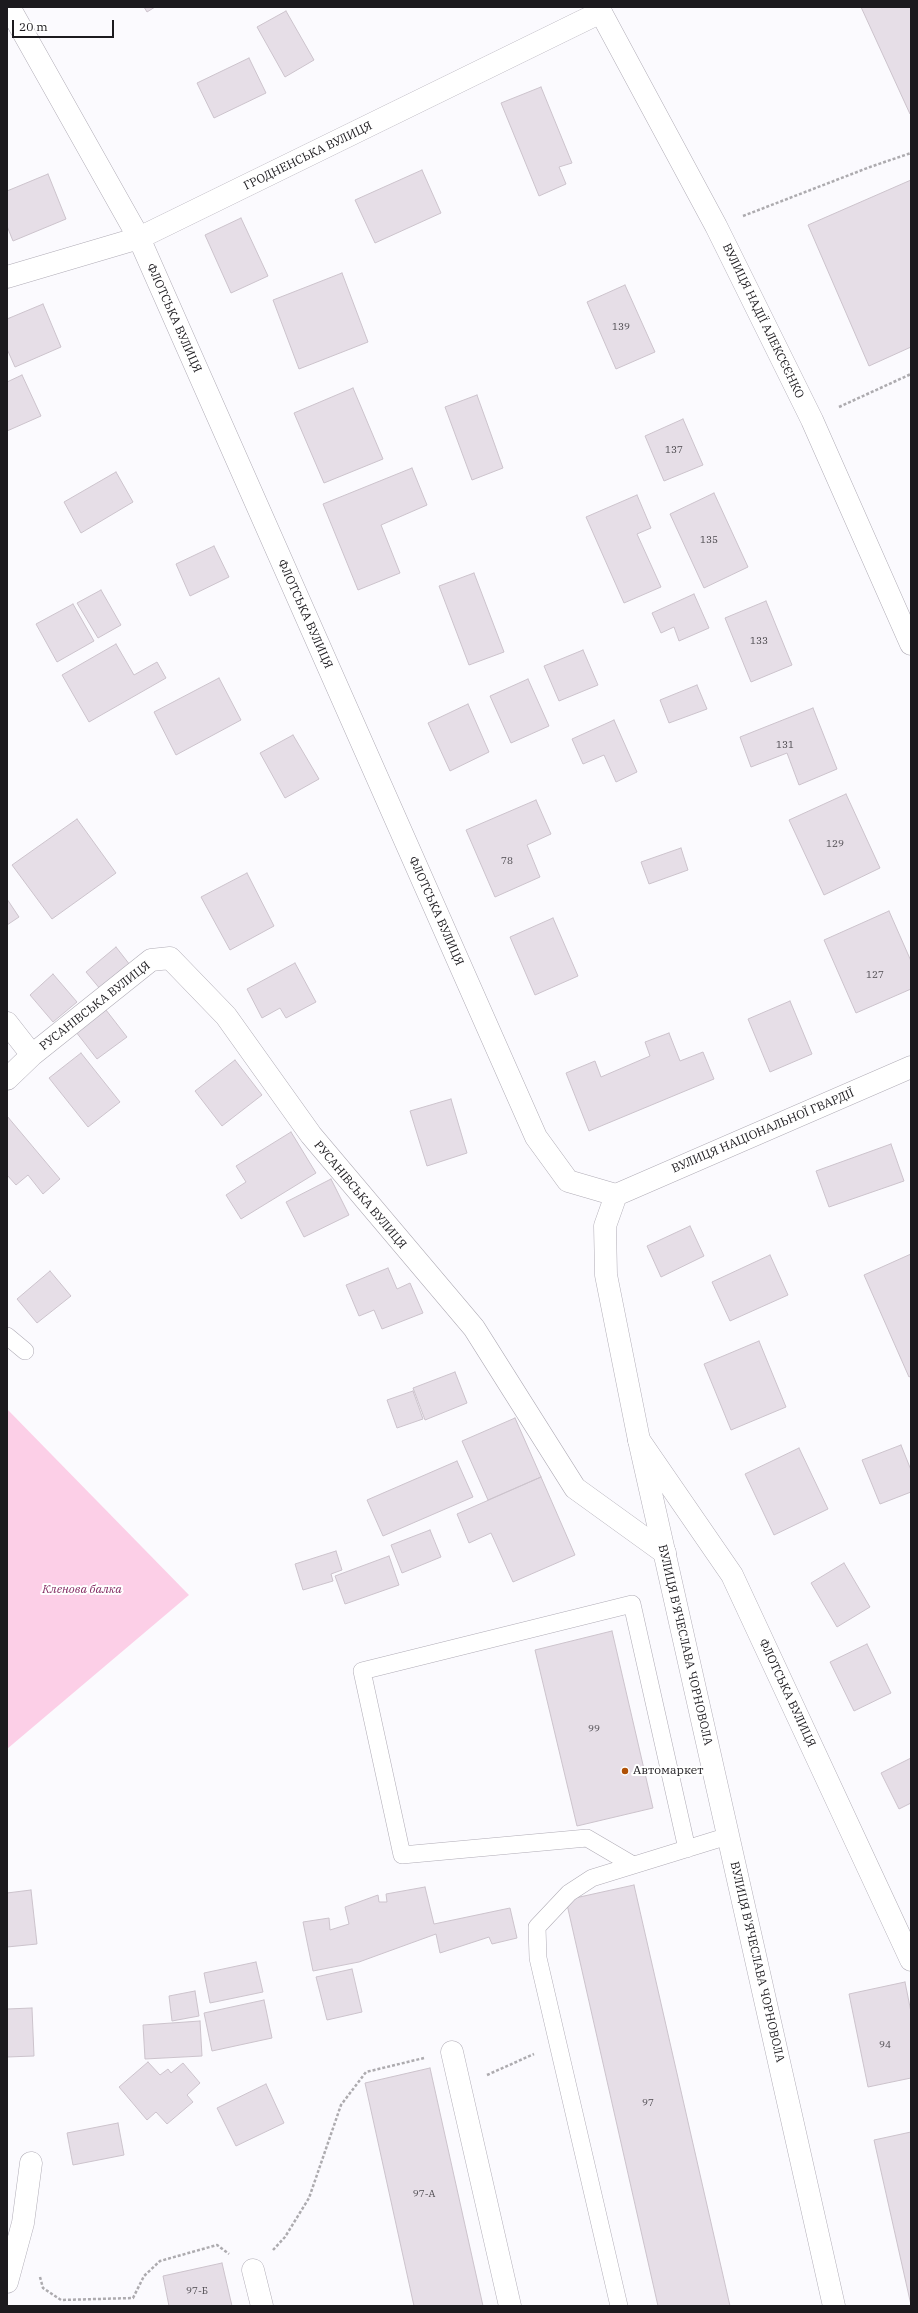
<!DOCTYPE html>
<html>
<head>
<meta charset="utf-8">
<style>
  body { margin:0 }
  #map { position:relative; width:918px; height:2313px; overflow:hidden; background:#fbfafe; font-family:"IBM Plex Serif",serif }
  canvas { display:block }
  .frame { position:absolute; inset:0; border:8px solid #1c1a1e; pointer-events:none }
  .scale { position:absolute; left:12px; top:20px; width:102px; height:18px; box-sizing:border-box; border:2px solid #1c1a1e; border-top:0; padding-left:5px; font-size:12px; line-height:14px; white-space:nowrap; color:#1c1a1e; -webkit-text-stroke:3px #fff; paint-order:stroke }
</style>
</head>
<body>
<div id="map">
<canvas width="918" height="2313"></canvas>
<div class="frame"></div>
<div class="scale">20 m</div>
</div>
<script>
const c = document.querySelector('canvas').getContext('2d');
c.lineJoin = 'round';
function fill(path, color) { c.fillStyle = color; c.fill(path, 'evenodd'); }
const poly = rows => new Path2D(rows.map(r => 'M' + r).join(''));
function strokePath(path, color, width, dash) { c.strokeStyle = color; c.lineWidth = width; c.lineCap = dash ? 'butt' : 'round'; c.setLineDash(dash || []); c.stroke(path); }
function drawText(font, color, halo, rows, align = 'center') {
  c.font = font + ' "IBM Plex Serif",serif'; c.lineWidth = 4; c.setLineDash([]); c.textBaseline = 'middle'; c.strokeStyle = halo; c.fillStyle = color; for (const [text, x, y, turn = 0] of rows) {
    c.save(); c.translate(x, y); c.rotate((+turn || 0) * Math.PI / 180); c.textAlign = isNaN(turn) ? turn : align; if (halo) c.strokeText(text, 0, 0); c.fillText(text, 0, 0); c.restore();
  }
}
fill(poly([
  [7,1409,189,1595,7,1749]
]), '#fccfe7');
const building = poly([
  [144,7,155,7,147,12,144,7],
  [861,7,911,7,911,114,910,114,861,7],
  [286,11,314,60,285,77,257,27,286,11],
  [249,58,266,93,214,118,197,83,249,58],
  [541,87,572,163,559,167,566,184,539,196,501,103,541,87],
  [422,170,441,213,375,243,355,200,422,170],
  [48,174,66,219,13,241,7,226,7,191,48,174],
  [911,180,911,347,869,366,808,225,911,180],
  [241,218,268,276,231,293,205,235,241,218],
  [342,273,368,342,299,369,273,300,342,273],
  [625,285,655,352,616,369,587,302,625,285],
  [43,304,61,347,15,367,7,349,7,319,43,304],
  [22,375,41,416,7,431,7,382,22,375],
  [353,388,383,459,324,483,294,413,353,388],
  [477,395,503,468,472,480,445,407,477,395],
  [683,419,703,465,664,481,645,436,683,419],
  [412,468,427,505,381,525,400,573,358,590,323,504,412,468],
  [116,472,133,502,81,533,64,502,116,472],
  [714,493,748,567,704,588,670,514,714,493],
  [637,495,651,528,637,534,661,587,624,603,586,517,637,495],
  [214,546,229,577,190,596,176,564,214,546],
  [474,573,504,652,469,665,439,586,474,573],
  [101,590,121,625,98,638,77,603,101,590],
  [694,594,709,628,679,641,674,627,661,633,652,613,694,594],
  [766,601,792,665,751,682,725,618,766,601],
  [73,604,94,641,57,662,36,624,73,604],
  [116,644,134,675,157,662,166,678,89,722,62,675,116,644],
  [583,650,598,685,559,701,544,666,583,650],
  [219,678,241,720,176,755,154,712,219,678],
  [528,679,549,726,511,743,490,696,528,679],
  [697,685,707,709,669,723,660,700,697,685],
  [468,704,489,752,450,771,428,723,468,704],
  [813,708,837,769,799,785,787,753,751,767,740,737,813,708],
  [614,720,637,772,616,782,604,755,583,764,572,739,614,720],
  [293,735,319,779,285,798,260,753,293,735],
  [846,794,880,868,824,895,789,820,846,794],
  [536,800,551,834,527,845,540,877,495,897,466,830,536,800],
  [77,819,116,873,52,919,12,865,77,819],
  [681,848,688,870,649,884,641,862,681,848],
  [247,873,274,926,230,950,201,897,247,873],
  [7,899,19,917,7,925,7,899],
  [889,911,911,961,911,989,856,1013,824,940,889,911],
  [553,918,578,976,535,995,510,937,553,918],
  [116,947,130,965,101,990,86,972,116,947],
  [295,963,316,1002,286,1018,280,1008,262,1018,247,989,295,963],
  [53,974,77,1002,53,1022,30,995,53,974],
  [790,1001,812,1054,770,1072,748,1019,790,1001],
  [106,1010,127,1037,97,1059,76,1032,106,1010],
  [669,1033,680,1061,703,1052,714,1079,589,1131,566,1073,595,1061,601,1077,650,1056,645,1042,669,1033],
  [81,1053,120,1102,88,1127,49,1078,81,1053],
  [235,1060,262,1095,222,1126,195,1091,235,1060],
  [451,1099,467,1153,427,1166,410,1111,451,1099],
  [7,1116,60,1179,43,1194,28,1175,16,1185,7,1175,7,1116],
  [291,1132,316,1173,241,1219,226,1195,246,1182,236,1166,291,1132],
  [891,1144,904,1181,829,1207,816,1171,891,1144],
  [331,1179,349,1215,304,1237,286,1202,331,1179],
  [690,1226,704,1256,661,1277,647,1246,690,1226],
  [911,1254,911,1376,909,1377,864,1275,911,1254],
  [770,1255,788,1295,730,1321,712,1282,770,1255],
  [388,1268,397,1289,410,1283,423,1313,382,1329,374,1310,359,1316,346,1285,388,1268],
  [50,1271,71,1296,37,1323,17,1299,50,1271],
  [759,1341,786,1407,731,1430,704,1364,759,1341],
  [455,1372,467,1403,425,1420,413,1388,455,1372],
  [413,1391,423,1419,397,1428,387,1400,413,1391],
  [515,1418,541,1477,488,1500,462,1441,515,1418],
  [901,1445,911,1470,911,1492,880,1504,862,1460,901,1445],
  [799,1448,828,1509,774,1535,745,1474,799,1448],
  [457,1461,473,1497,383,1536,367,1500,457,1461],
  [541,1477,575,1555,513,1582,491,1533,469,1543,457,1514,541,1477],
  [430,1530,441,1557,402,1573,391,1545,430,1530],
  [336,1551,342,1570,331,1574,333,1581,303,1590,295,1564,336,1551],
  [389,1556,399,1585,345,1604,335,1576,389,1556],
  [844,1563,870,1607,837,1627,811,1583,844,1563],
  [612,1631,653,1808,577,1826,535,1650,612,1631],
  [867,1644,891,1693,854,1711,830,1662,867,1644],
  [911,1758,911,1803,899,1809,881,1773,911,1758],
  [634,1885,730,2306,658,2306,566,1900,634,1885],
  [425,1887,434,1924,510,1908,517,1938,492,1944,489,1937,440,1953,436,1934,359,1962,313,1971,303,1922,329,1918,330,1930,349,1924,345,1907,378,1895,379,1902,387,1902,386,1894,425,1887],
  [31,1890,37,1944,7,1947,7,1893,31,1890],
  [256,1962,263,1992,210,2003,204,1973,256,1962],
  [352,1969,362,2012,327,2020,316,1977,352,1969],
  [905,1982,911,2012,911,2078,868,2087,849,1994,905,1982],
  [195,1991,199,2016,172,2021,169,1996,195,1991],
  [264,2000,272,2038,212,2051,204,2013,264,2000],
  [32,2008,34,2056,7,2057,7,2009,32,2008],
  [200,2021,202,2056,145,2059,143,2025,200,2021],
  [148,2062,160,2075,168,2069,171,2073,183,2063,200,2083,187,2095,193,2102,167,2124,156,2112,147,2120,119,2087,148,2062],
  [430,2068,483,2306,414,2306,365,2083,430,2068],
  [266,2084,284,2123,236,2146,217,2108,266,2084],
  [118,2123,124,2155,73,2165,67,2133,118,2123],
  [911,2132,911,2305,874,2140,911,2132],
  [222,2263,232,2306,169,2306,163,2276,222,2263]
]);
fill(building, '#e6dee7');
strokePath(building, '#ccc3cc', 1);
const lane = poly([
  [7,1336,25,1351],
  [633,1865,587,1838,402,1855,362,1671,632,1604,687,1849],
  [619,2306,538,1958,537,1927,569,1893,592,1878,728,1836]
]);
const street = poly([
  [9,7,139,238,536,1137,568,1181,616,1195],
  [7,277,139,238,601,12],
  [7,1023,32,1055,151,960,170,958,226,1016,311,1135,474,1328,575,1488,665,1553],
  [7,1079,32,1055],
  [639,1440,732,1575,911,1960],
  [452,2052,510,2306],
  [253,2270,262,2306],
  [7,2282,23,2223,31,2163]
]);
const secondary = poly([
  [598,7,716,226,812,420,911,644],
  [834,2306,639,1440,606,1275,605,1226,616,1195,911,1067]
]);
strokePath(lane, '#b0acb6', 18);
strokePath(street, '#b0acb6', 23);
strokePath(secondary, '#b0acb6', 23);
strokePath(poly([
  [743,216,870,167,911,153],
  [839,407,911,374],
  [487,2075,534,2054],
  [273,2250,285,2237,309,2198,341,2105,366,2072,424,2058],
  [40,2277,43,2288,61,2300,133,2298,144,2276,160,2261,217,2245,229,2254]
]), '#adabaf', 2.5, [3, 2]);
strokePath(lane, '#fff', 17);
strokePath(street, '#fff', 22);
strokePath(secondary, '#fff', 22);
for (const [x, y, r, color] of [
  [625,1771,4,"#b05106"]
]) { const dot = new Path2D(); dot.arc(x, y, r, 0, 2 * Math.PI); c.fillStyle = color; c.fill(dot); strokePath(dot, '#fff', 1.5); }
drawText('10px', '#4e4b50', null, [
  ["139",621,327],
  ["137",674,450],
  ["135",709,540],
  ["133",759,641],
  ["131",785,745],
  ["129",835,844],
  ["78",507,861],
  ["127",875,975],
  ["99",594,1729],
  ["94",885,2045],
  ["97",648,2103],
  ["97-А",424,2194],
  ["97-Б",197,2291]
]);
drawText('12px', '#1c1a1e', '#fff', [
  ["ГРОДНЕНСЬКА ВУЛИЦЯ",308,156,-26],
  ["ФЛОТСЬКА ВУЛИЦЯ",174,318,66],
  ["ВУЛИЦЯ НАДІЇ АЛЕКСЄЄНКО",763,321,64],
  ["ФЛОТСЬКА ВУЛИЦЯ",305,614,66],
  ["ФЛОТСЬКА ВУЛИЦЯ",436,911,66],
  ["РУСАНІВСЬКА ВУЛИЦЯ",95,1006,-38],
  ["ВУЛИЦЯ НАЦІОНАЛЬНОЇ ГВАРДІЇ",763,1131,-23],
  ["РУСАНІВСЬКА ВУЛИЦЯ",360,1195,50],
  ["ВУЛИЦЯ В'ЯЧЕСЛАВА ЧОРНОВОЛА",685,1645,77],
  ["ФЛОТСЬКА ВУЛИЦЯ",787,1693,65],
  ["ВУЛИЦЯ В'ЯЧЕСЛАВА ЧОРНОВОЛА",757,1962,77]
]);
drawText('italic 12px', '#852e64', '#fff', [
  ["Кленова балка",82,1590]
]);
drawText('12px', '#1c1a1e', '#fff', [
  ["Автомаркет",633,1771]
], 'left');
</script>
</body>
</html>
